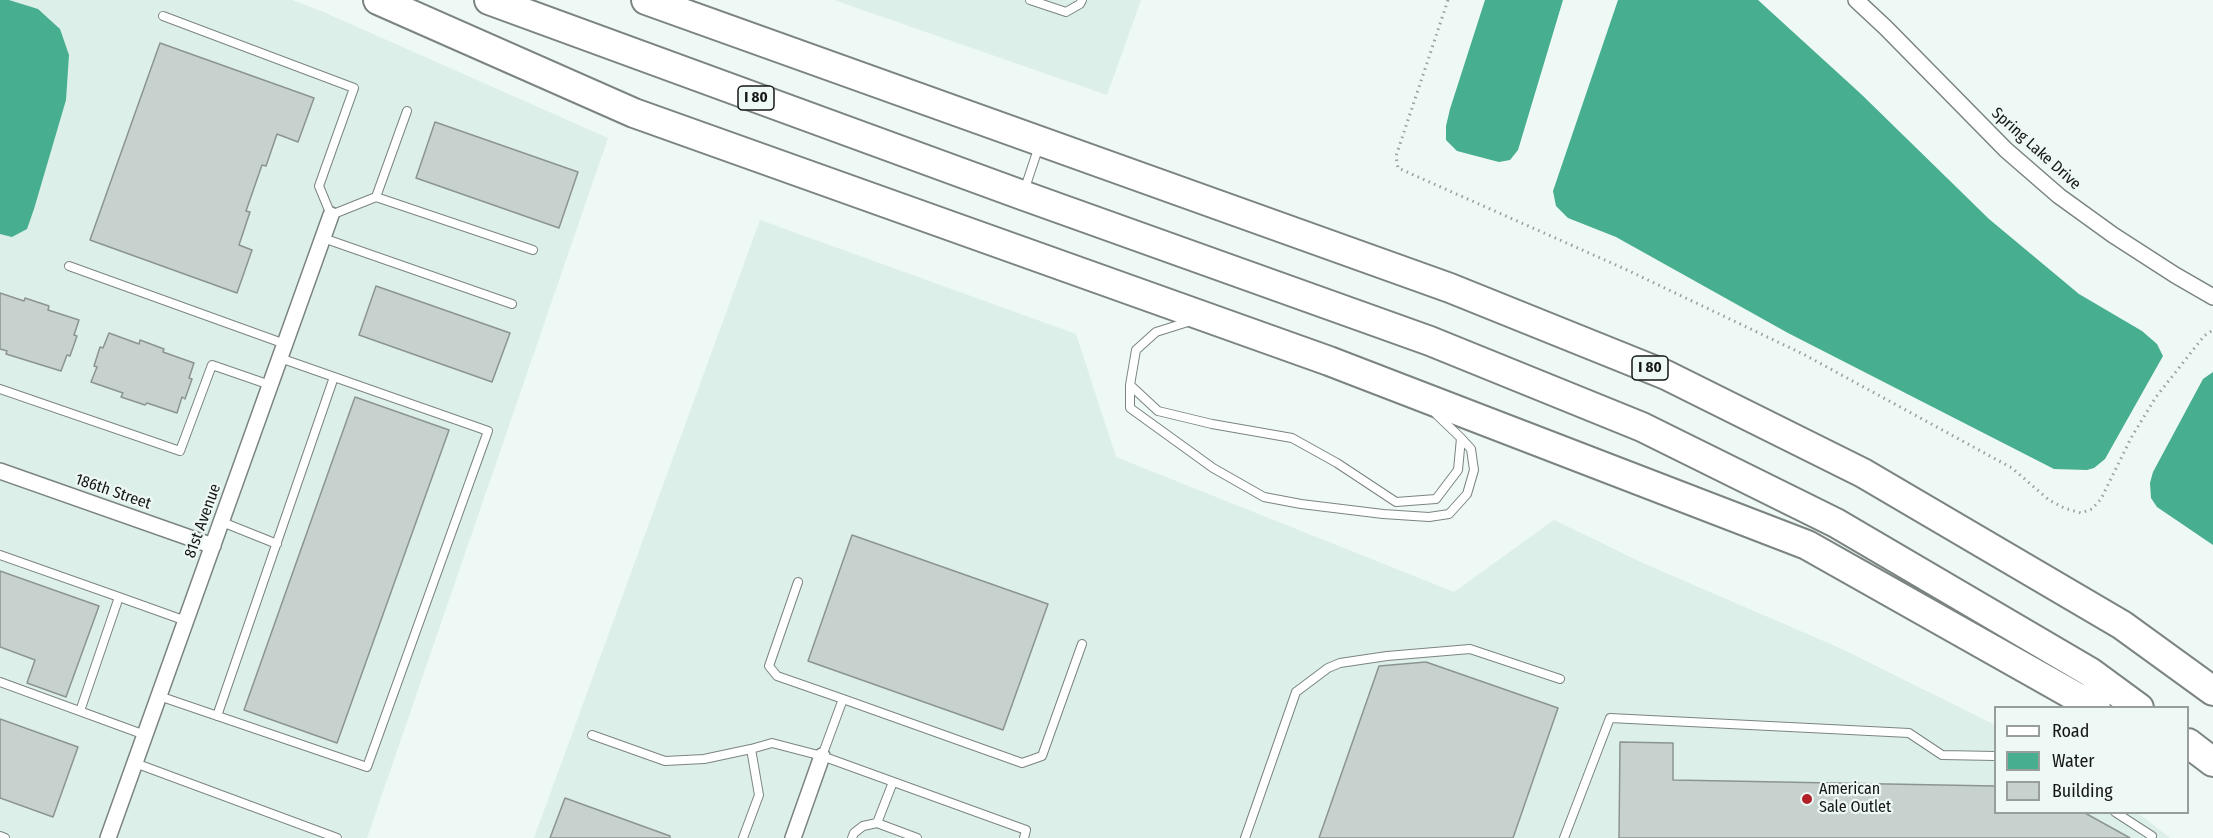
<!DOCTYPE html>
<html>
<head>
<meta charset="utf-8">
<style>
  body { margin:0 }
  #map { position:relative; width:2213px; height:838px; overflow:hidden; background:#eef8f4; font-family:"Fira Sans Condensed",sans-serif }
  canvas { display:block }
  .legend { position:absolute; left:1994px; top:706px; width:195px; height:108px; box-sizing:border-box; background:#eef8f4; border:2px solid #979e9b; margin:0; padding:8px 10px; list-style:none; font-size:18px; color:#141716 }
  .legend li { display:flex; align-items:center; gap:12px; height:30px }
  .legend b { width:30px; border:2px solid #979e9b }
</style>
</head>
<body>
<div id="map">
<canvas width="2213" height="838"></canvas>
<ul class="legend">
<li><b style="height:8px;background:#fff"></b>Road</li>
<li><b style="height:16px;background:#47ae8f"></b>Water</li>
<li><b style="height:16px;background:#c7d1cd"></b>Building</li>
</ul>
</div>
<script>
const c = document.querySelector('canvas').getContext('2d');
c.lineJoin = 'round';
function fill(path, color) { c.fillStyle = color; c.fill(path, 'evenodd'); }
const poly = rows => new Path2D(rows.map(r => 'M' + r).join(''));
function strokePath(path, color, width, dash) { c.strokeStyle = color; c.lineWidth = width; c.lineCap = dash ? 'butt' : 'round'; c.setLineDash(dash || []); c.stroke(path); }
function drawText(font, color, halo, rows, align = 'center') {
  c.font = font + ' "Fira Sans Condensed",sans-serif'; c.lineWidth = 4.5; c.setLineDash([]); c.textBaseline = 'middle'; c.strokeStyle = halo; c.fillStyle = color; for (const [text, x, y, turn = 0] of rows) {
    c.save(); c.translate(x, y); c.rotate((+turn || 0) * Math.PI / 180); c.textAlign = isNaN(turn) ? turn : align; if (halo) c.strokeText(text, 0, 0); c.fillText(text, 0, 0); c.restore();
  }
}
fill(poly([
  [0,0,292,0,321,11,608,138,367,838,0,838],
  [834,0,1141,0,1107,95],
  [760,220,1076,334,1116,457,1454,592,1554,520,1645,564,1842,649,1995,725,1996,812,2138,813,2170,838,534,838]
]), '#dcefe8');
fill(poly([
  [0,0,9,0,38,9,60,29,69,55,66,100,34,209,27,229,12,237,0,234],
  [1485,0,1563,0,1518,150,1510,160,1499,162,1457,151,1446,140,1446,126,1450,109],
  [1618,0,1758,0,1861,94,1989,219,2079,294,2142,331,2157,344,2163,356,2105,459,2094,468,2087,470,2054,469,1788,333,1616,237,1568,218,1556,206,1553,191],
  [2213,372,2213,545,2157,507,2151,498,2150,483,2153,472,2203,379]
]), '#47ae8f');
const building = poly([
  [160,43,314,98,298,142,277,134,266,166,262,165,246,211,250,212,239,245,252,250,237,293,90,240,160,43],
  [435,122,578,172,559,228,416,178,435,122],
  [376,286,510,333,492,382,359,335,376,286],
  [0,293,24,301,25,298,49,306,48,310,79,320,74,335,77,336,70,356,67,355,61,371,6,354,7,351,0,349,0,293],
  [109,333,139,344,140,340,164,349,163,352,194,363,189,378,192,379,185,399,182,397,177,413,147,403,145,405,121,397,123,393,91,382,97,367,94,366,100,347,103,348,109,333],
  [355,397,449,430,337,743,244,710,355,397],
  [852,535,1048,604,1003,730,808,661,852,535],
  [0,571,99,606,66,697,27,683,35,660,0,647,0,571],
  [1426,662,1558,708,1513,838,1319,838,1379,666,1426,662],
  [0,719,78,747,53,817,0,798,0,719],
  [1620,742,1673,743,1673,780,1995,786,1995,813,2085,813,2130,838,1619,838,1620,742],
  [565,798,670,836,670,838,550,838,565,798]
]);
fill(building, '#c7d1cd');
strokePath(building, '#8c9491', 1.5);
const service = poly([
  [1030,0,1066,12,1080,4,1082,0],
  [163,16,354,88,319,186,331,215,376,197,533,250],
  [1024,191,1039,146],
  [376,197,407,111],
  [323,238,512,304],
  [69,266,285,344],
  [1191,321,1156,332,1136,350,1130,385,1158,411,1212,424,1292,438,1337,463,1396,502,1436,499,1458,470,1461,438,1436,414],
  [1130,385,1130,408,1213,468,1264,497,1301,504,1383,514,1429,517,1449,514,1467,494,1474,470,1471,449,1461,438],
  [0,389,180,451,212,365,270,385],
  [222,522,277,544],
  [0,555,119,597],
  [798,582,769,666,777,676,843,699,822,756],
  [0,682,145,735],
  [159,696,367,767,488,431,280,358],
  [843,699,1022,763,1042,756,1082,644],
  [80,711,119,597,186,621],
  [217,716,334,377],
  [592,735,665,761,704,759,751,749],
  [135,763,337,838],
  [2115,812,2152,836,2151,838],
  [877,823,893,782],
  [0,836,5,838],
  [743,838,759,795,751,749,772,743,822,756,1026,830,1024,838],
  [852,838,854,833,863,826,877,823,917,838],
  [1245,838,1296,692,1328,668,1340,663,1387,656,1470,649,1560,679],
  [1564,838,1610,718,1909,733,1942,755,1996,756]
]);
const minor = poly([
  [1856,0,1886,28,2006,150,2059,196,2113,235,2175,275,2213,297],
  [0,471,213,546],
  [108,838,331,215],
  [793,838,822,756]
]);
const motorway = poly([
  [378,0,634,113,1329,361,1807,545,2096,708],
  [489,0,1022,195,1430,341,1642,427,1836,523,2090,672,2139,708],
  [646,0,1450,288,1666,375,1863,473,2122,625,2213,691],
  [2188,743,2213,762]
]);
strokePath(service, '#7b8480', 10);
strokePath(minor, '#7b8480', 18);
strokePath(motorway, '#7b8480', 32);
strokePath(poly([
  [1448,0,1396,156,1398,168,1625,269,1803,354,2012,468,2049,500,2064,508,2081,513,2092,509,2101,499,2131,438,2156,397,2204,336,2213,330]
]), '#989f9c', 3, [1.5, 4.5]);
strokePath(service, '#fff', 8);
strokePath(minor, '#fff', 15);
strokePath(motorway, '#fff', 28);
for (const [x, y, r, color] of [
  [1807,799,6,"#b22127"]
]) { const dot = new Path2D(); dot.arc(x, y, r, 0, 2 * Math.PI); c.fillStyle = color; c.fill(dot); strokePath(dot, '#eef8f4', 2); }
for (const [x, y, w] of [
  [756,98,36],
  [1650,368,36]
]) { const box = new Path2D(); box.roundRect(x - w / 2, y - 12, w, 24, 4.5); c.fillStyle = '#eef8f4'; c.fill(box); strokePath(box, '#141716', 1.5); }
drawText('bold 15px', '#141716', null, [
  ["I 80",756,98],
  ["I 80",1650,368]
]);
drawText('16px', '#141716', '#eef8f4', [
  ["Spring Lake Drive",2036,149,42],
  ["186th Street",113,492,19],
  ["81st Avenue",203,521,-70]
]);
drawText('16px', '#141716', '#eef8f4', [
  ["American",1819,790],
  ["Sale Outlet",1819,808]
], 'left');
</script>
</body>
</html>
